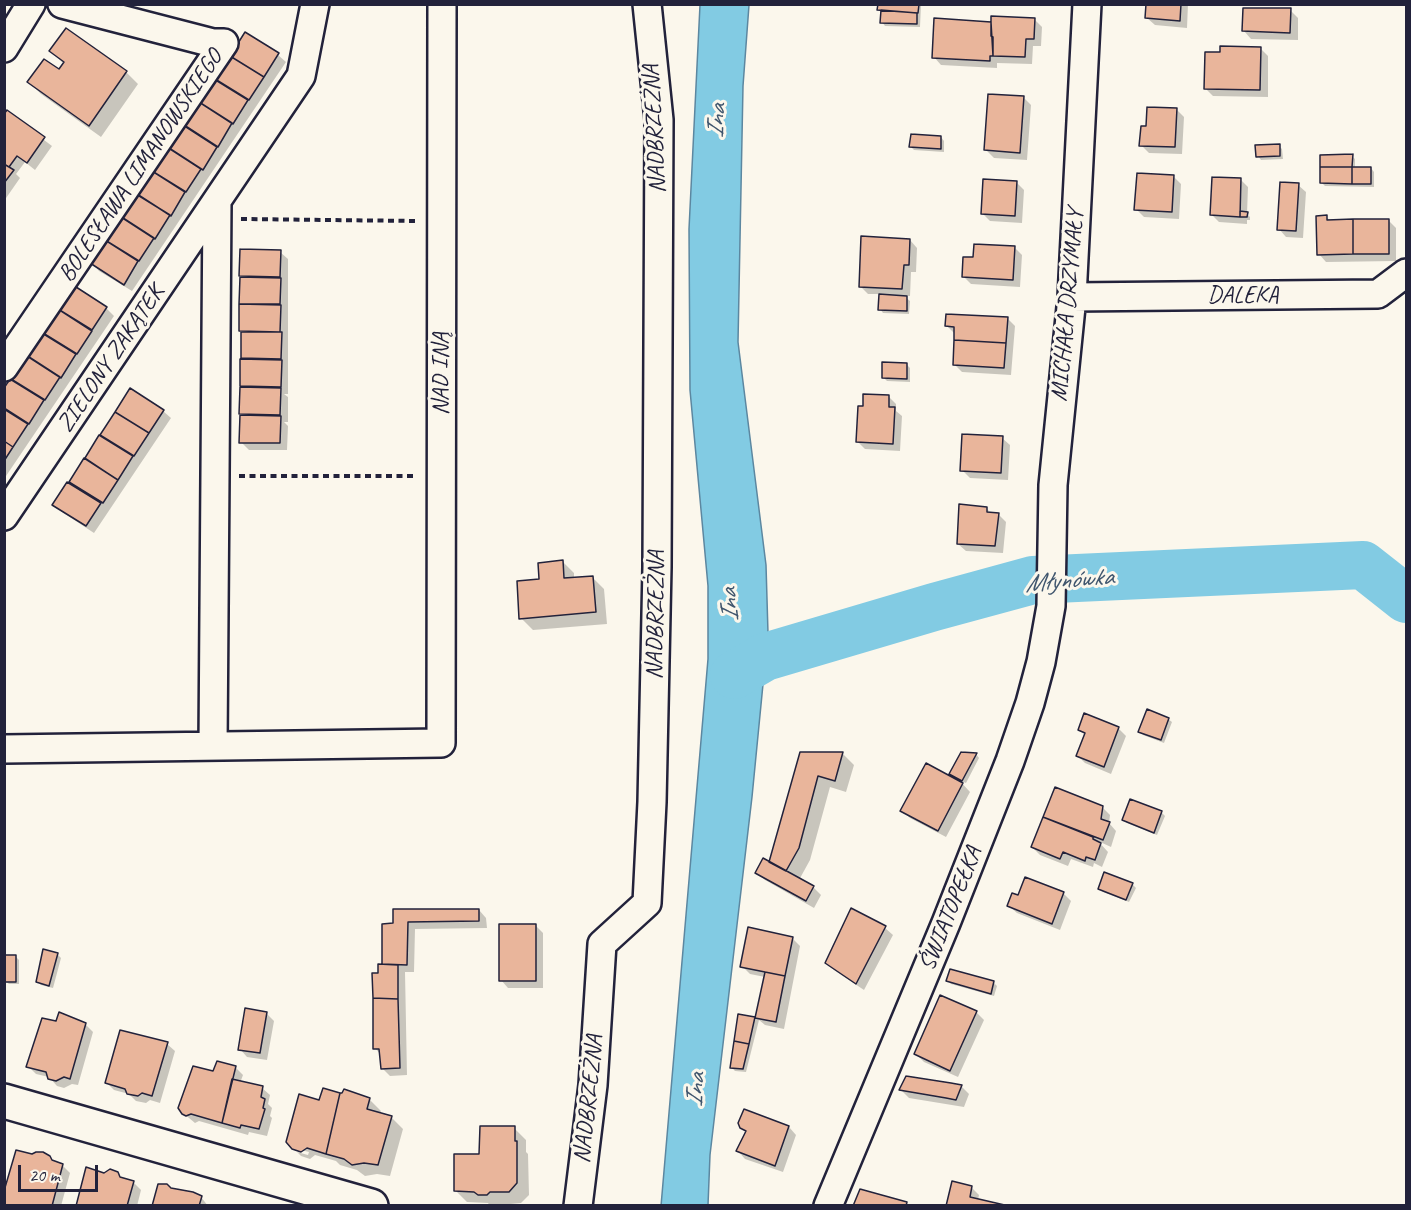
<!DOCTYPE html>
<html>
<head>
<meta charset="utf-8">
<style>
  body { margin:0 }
  #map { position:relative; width:1411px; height:1210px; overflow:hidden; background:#fbf7ec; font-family:Caveat,sans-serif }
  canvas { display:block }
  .frame { position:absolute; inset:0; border:6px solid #22223b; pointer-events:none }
  .scale { position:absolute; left:18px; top:1165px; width:80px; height:27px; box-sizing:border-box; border:3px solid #22223b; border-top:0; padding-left:8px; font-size:18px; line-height:21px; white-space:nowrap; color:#22223b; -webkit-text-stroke:4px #fbf7ec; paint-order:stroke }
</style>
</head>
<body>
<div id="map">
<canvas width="1411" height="1210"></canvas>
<div class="frame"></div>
<div class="scale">20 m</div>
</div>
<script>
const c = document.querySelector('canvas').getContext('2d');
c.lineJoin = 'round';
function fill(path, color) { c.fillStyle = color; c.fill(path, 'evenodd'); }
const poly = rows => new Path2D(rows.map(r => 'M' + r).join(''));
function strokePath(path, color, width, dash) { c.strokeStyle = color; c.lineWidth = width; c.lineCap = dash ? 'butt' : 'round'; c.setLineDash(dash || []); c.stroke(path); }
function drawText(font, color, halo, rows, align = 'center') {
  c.font = font + ' Caveat,sans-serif'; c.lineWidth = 6; c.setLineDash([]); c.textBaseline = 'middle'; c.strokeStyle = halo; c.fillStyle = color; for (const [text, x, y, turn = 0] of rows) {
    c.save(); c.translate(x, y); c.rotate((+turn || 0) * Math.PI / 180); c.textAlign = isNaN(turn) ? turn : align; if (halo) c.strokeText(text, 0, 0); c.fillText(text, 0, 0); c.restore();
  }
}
const water = poly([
  [700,5,749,5,743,86,738,342,766,565,768,633,752,797,710,1155,708,1205,661,1206,708,659,708,586,690,390,689,229,700,5]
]);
fill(water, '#82cbe3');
strokePath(water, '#5c87a0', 1.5);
fill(poly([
  [879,4,921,4,920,27,885,26,882,22,882,13,879,9],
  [1148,4,1188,4,1187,28,1155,25,1147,18],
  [1290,10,1298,18,1298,40,1251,39,1244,31],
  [1034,19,1042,27,1041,46,1033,46,1032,64,997,63,997,68,941,65,934,57,993,23],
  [66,30,126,72,138,84,101,137,41,94,29,82,59,71,64,64,51,51],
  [246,34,278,55,286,62,132,291,99,271,92,263],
  [1260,48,1268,56,1268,97,1213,96,1206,89],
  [1023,97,1031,105,1027,160,994,158,986,150],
  [1176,109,1184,117,1182,154,1149,153,1141,145,1148,127],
  [7,112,52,146,35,170,25,162,16,174,20,178,4,201,4,116],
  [941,137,944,141,944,152,914,150,911,147],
  [1279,146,1282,149,1283,159,1261,160,1258,156],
  [1352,156,1355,159,1355,168,1371,168,1374,172,1374,187,1325,186,1322,183],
  [1174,177,1181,184,1179,219,1144,217,1136,209],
  [1241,180,1248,187,1247,214,1250,217,1250,220,1247,220,1247,224,1219,222,1212,215],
  [1016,182,1024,190,1022,223,990,221,982,213],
  [1298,185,1306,192,1303,238,1286,237,1279,229],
  [1326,217,1331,221,1388,220,1396,228,1396,261,1326,262,1319,254],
  [910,240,917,248,916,272,911,272,910,296,904,296,910,301,909,314,883,313,880,309,881,294,868,294,860,286],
  [1014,247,1022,255,1020,287,971,284,963,276],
  [241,251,280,252,288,259,288,394,284,394,288,397,288,422,284,422,288,426,287,450,249,450,241,442,244,417,241,414,245,389,242,385],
  [73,287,106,308,114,316,4,479,4,391],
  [1007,318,1015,326,1011,375,962,372,954,364,955,334,947,326],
  [906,364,910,368,910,382,887,381,883,377],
  [131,390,163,411,171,418,94,533,62,512,54,505],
  [888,396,896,404,896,411,902,416,900,451,865,449,858,442],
  [1002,438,1010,445,1008,480,970,478,962,470],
  [986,508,992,514,998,514,1006,522,1003,553,966,551,958,544],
  [562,561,574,573,574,579,592,577,604,589,607,624,533,630,521,618,541,581],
  [1168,719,1172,722,1164,743,1143,735,1140,731],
  [1118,728,1126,736,1111,774,1085,763,1078,756,1085,735,1080,729],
  [801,753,842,753,854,765,846,792,830,787,810,860,799,880,813,887,821,895,814,908,765,880,757,873,770,864],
  [976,754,979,758,966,783,959,780,970,792,946,837,910,818,902,811,959,781,951,773],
  [1056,788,1102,807,1110,815,1109,823,1116,831,1111,847,1098,841,1108,852,1102,867,1094,863,1093,867,1071,859,1068,866,1040,855,1032,847],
  [1161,812,1165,816,1157,835,1127,823,1124,820],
  [1132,884,1136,888,1129,902,1103,892,1099,888],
  [1063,893,1071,901,1060,930,1017,913,1009,906,1019,897],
  [395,910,479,910,486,918,487,928,415,929,414,972,405,972,407,1075,390,1076,382,1068,381,1055,375,1048,380,974,384,966,383,925,395,925],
  [852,910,885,928,893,935,864,990,834,970,826,962],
  [535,925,543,933,543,988,508,988,501,980],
  [792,938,800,946,784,1029,765,1025,759,1020,746,1072,735,1071,731,1067,755,1019,756,1020,765,977,750,974,742,966],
  [57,954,61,958,53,988,41,985,38,982],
  [15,956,19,960,19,984,9,984,4,980],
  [947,980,994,983,997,986,994,996,951,984],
  [976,1012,984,1020,958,1077,924,1062,916,1054],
  [266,1013,274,1021,267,1060,247,1057,240,1049],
  [85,1024,93,1032,78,1085,72,1084,64,1088,57,1086,49,1077,36,1074,28,1066],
  [167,1044,175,1051,160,1103,150,1100,146,1103,136,1101,129,1094,114,1090,106,1082],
  [235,1067,243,1075,240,1083,262,1088,270,1095,268,1104,272,1108,270,1116,272,1118,267,1136,249,1132,248,1135,199,1121,195,1123,183,1113,214,1073],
  [961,1086,969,1094,964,1107,909,1098,901,1090],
  [369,1099,381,1111,380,1114,391,1117,403,1129,390,1176,377,1174,365,1176,357,1170,340,1165,336,1161,315,1155,310,1159,301,1156,297,1152,308,1155,309,1152,293,1148,320,1102],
  [745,1111,789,1127,796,1135,783,1172,745,1159,738,1151,747,1133,741,1127],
  [514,1128,526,1140,526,1152,528,1154,529,1195,521,1203,490,1206,488,1203,467,1202,456,1191,481,1156],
  [32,1156,62,1165,70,1173,61,1206,4,1206],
  [117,1174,123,1179,133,1182,141,1190,137,1206,77,1206,105,1175],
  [971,1187,979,1195,978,1200,948,1206],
  [171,1189,201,1197,208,1206,153,1206]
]), '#0003');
strokePath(poly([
  [734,675,765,657,934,607,1033,580,1363,565,1406,599]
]), '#82cbe3', 48);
const building = poly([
  [878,4,919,4,918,13,877,10,878,4],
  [1146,4,1181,4,1180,21,1145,18,1146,4],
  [1243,8,1291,8,1290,33,1242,31,1243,8],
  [881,10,917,13,917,24,880,23,881,10],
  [991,16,1035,18,1034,39,1026,39,1025,57,993,56,993,37,991,36,991,16],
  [934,18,991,22,993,56,990,56,990,61,932,58,934,18],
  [66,28,127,71,89,126,27,82,44,59,59,69,64,62,49,51,66,28],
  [245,32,279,53,264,77,230,56,245,32],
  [1220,46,1261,47,1260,90,1204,89,1205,52,1220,52,1220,46],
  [230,56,264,77,249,100,215,79,230,56],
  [214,79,248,100,233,124,199,102,214,79],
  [988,94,1024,96,1020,153,984,150,988,94],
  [199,102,232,123,218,147,184,125,199,102],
  [1147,107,1177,108,1175,147,1139,146,1141,126,1146,126,1147,107],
  [7,110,45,137,27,163,17,156,9,167,4,164,4,114,7,110],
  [183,125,217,147,203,170,169,148,183,125],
  [911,134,941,136,941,149,909,147,911,134],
  [1280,144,1280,156,1256,157,1255,145,1280,144],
  [167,147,201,169,186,192,152,171,167,147],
  [1353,154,1352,167,1320,167,1320,155,1353,154],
  [4,164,14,170,4,183,4,164],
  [1320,167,1352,167,1352,184,1320,183,1320,167],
  [1352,167,1371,167,1371,184,1352,184,1352,167],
  [152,171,185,192,171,216,137,194,152,171],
  [1137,173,1174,175,1172,212,1134,210,1137,173],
  [1212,177,1241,178,1240,217,1210,215,1212,177],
  [983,179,1017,181,1015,216,981,214,983,179],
  [1280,182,1299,183,1296,231,1277,230,1280,182],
  [136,194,170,215,155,239,121,217,136,194],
  [1240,211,1248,212,1247,217,1240,217,1240,211],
  [1327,215,1327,220,1353,219,1353,254,1317,255,1316,216,1327,215],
  [120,216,154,238,139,261,105,240,120,216],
  [1353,219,1389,219,1389,254,1353,254,1353,219],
  [861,236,910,239,909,265,904,265,902,289,859,287,861,236],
  [105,240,138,261,124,285,90,263,105,240],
  [974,244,1015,246,1013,280,962,277,963,257,973,257,974,244],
  [240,249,281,250,280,277,239,276,240,249],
  [240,277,281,278,280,304,239,304,240,277],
  [73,285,107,307,92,330,58,309,73,285],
  [879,294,907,296,907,311,878,310,879,294],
  [239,304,281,305,280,332,239,331,239,304],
  [58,309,92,331,77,354,43,333,58,309],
  [946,314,1008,317,1006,343,954,340,954,327,945,326,946,314],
  [241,332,282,332,281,359,241,358,241,332],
  [42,333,76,354,61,378,27,356,42,333],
  [954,340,1006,343,1004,368,953,365,954,340],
  [26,355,60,377,45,400,11,379,26,355],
  [240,359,282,360,281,387,240,386,240,359],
  [882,362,907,363,907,379,882,378,882,362],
  [10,379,44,400,29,424,4,408,4,388,10,379],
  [240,387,281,388,280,415,239,414,240,387],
  [130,388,164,410,149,433,115,412,130,388],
  [863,394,889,395,889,407,895,407,893,444,856,442,858,406,863,406,863,394],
  [4,409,28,424,13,447,4,441,4,409],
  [115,412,149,433,134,456,100,435,115,412],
  [240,415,281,416,280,443,239,443,240,415],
  [962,434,1003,436,1001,473,960,471,962,434],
  [99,435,133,456,118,480,85,458,99,435],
  [4,441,13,447,4,461,4,441],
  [84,458,118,480,103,503,69,482,84,458],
  [67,482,101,503,86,526,52,505,67,482],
  [959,504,987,507,987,512,999,513,995,546,957,544,959,504],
  [563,560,564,578,593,576,596,612,519,619,517,581,539,579,538,563,563,560],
  [1147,709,1169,718,1161,740,1138,732,1147,709],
  [1084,713,1119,727,1104,767,1076,756,1085,733,1078,730,1084,713],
  [800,752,843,752,835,781,818,776,799,848,786,871,769,862,800,752],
  [961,752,977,753,962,781,949,774,961,752],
  [926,763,963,783,938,831,900,811,926,763],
  [1055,787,1103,806,1101,819,1110,822,1103,840,1043,817,1055,787],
  [1130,799,1162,811,1154,833,1122,820,1130,799],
  [1043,817,1093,837,1093,839,1101,843,1095,860,1086,857,1085,861,1063,852,1060,859,1031,847,1043,817],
  [763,858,814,886,806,901,755,873,763,858],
  [1104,872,1133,883,1126,900,1098,889,1104,872],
  [1025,877,1064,892,1052,924,1007,906,1012,893,1018,895,1025,877],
  [851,908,886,926,856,984,825,963,851,908],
  [393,909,479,909,479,921,408,922,407,965,382,964,382,924,393,923,393,909],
  [499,924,536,924,536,981,499,981,499,924],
  [748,927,793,937,785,976,740,967,748,927],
  [43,949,58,953,49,986,36,982,43,949],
  [4,955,16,955,16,982,4,982,4,955],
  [378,964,398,965,398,999,373,998,372,973,378,973,378,964],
  [950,969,994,981,991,994,946,981,950,969],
  [765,972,785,976,776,1022,755,1018,765,972],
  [940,995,977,1011,950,1071,914,1054,940,995],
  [373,998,398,999,400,1068,381,1069,379,1049,373,1049,373,998],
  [245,1008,267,1012,260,1053,238,1050,245,1008],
  [59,1012,86,1023,70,1079,64,1077,56,1081,48,1079,46,1072,26,1067,42,1018,56,1021,59,1012],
  [738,1014,755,1017,749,1044,734,1041,738,1014],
  [120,1030,168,1042,152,1096,142,1093,138,1096,127,1094,125,1089,105,1083,120,1030],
  [734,1041,749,1044,743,1069,730,1068,734,1041],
  [217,1061,236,1066,222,1123,191,1114,186,1116,182,1114,178,1108,193,1066,213,1071,217,1061],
  [906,1076,951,1083,962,1085,956,1100,946,1098,899,1090,906,1076],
  [232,1079,263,1086,261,1097,265,1099,263,1108,265,1109,259,1129,241,1125,240,1128,222,1123,232,1079],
  [323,1088,340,1093,326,1154,307,1148,301,1152,292,1149,286,1142,299,1094,319,1100,323,1088],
  [344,1089,370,1098,367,1109,392,1116,378,1165,364,1163,352,1165,344,1159,326,1154,340,1093,342,1093,344,1089],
  [744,1109,789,1126,775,1166,736,1151,746,1131,740,1128,738,1123,744,1109],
  [480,1126,515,1126,515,1141,517,1141,517,1183,509,1192,490,1192,487,1195,478,1195,474,1192,454,1191,454,1154,479,1154,480,1126],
  [16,1150,32,1154,36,1152,43,1152,50,1156,52,1160,63,1164,52,1206,4,1206,4,1191,16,1150],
  [86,1167,104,1173,110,1169,118,1172,120,1177,134,1181,127,1206,76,1206,86,1167],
  [952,1181,972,1186,970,1197,1009,1206,946,1206,952,1181],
  [158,1184,167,1184,171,1188,193,1192,202,1196,199,1206,152,1206,158,1184],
  [860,1189,907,1202,906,1206,853,1206,860,1189]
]);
fill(building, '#e9b59b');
strokePath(building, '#22223b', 1.5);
const minor = poly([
  [4,48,31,4],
  [1072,297,1378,294,1406,273],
  [4,367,224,43,213,43,62,4],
  [4,516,301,76,315,4],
  [213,746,217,201],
  [4,749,441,743,442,4],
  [578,1206,593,1085,602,944,647,903,652,802,657,567,659,120,647,4],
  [828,1206,946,923,1010,761,1030,703,1041,662,1051,606,1053,485,1072,297,1087,4]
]);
const tertiary = poly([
  [4,1101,371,1206]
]);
strokePath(minor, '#22223b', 32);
strokePath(tertiary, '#22223b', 38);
strokePath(poly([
  [241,219,417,221],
  [239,476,415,476]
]), '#22223b', 4, [6, 4.5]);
strokePath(minor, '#fbf7ec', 27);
strokePath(tertiary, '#fbf7ec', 33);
drawText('24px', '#22223b', '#fbf7ec', [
  ["NADBRZEŻNA",655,129,-93],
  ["BOLESŁAWA LIMANOWSKIEGO",141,166,-56],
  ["DALEKA",1243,296],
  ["MICHAŁA DRZYMAŁY",1068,305,-85],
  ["ZIELONY ZAKĄTEK",111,359,-56],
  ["NAD INĄ",442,374,-90],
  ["NADBRZEŻNA",656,615,-89],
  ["ŚWIATOPEŁKA",951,909,-68],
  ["NADBRZEŻNA",589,1099,-84]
]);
drawText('italic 26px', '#3f556d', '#fbf7ec', [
  ["Ina",717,121,-85],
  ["Młynówka",1069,581,-5],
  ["Ina",730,605,-94],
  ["Ina",696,1090,-85]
]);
</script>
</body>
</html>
